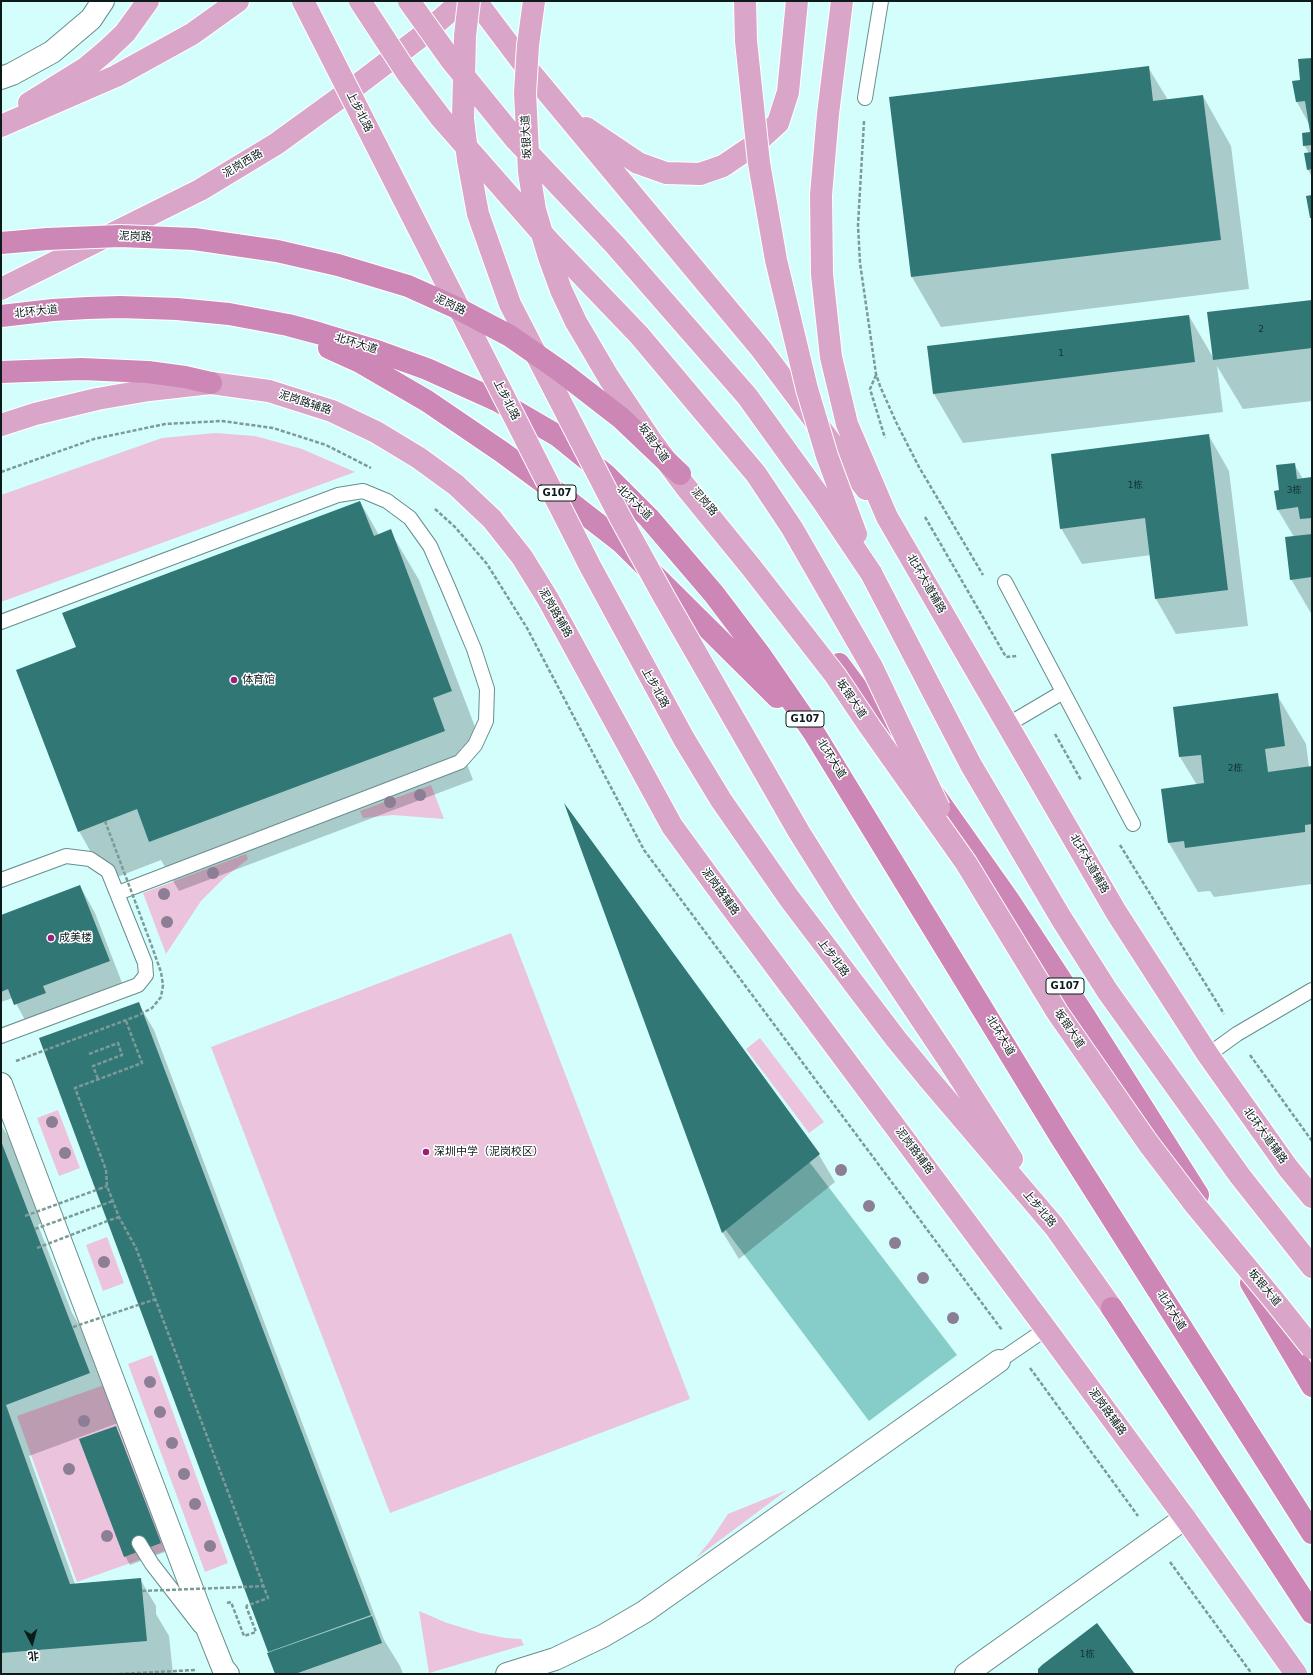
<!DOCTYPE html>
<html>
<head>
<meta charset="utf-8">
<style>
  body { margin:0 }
  #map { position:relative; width:1313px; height:1675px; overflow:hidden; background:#d4fefc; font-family:"DejaVu Sans","Noto Sans SC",sans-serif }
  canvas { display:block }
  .frame { position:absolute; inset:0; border:2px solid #0b1b1a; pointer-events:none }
  .north { position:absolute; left:12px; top:1623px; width:40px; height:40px; -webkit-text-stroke:3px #fff; paint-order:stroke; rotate:174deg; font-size:11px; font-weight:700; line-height:16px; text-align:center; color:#0b1b1a }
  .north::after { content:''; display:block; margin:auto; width:14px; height:18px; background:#0b1b1a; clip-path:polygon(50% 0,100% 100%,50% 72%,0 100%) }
</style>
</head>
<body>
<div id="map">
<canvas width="1313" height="1675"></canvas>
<div class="frame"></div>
<div class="north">北</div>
</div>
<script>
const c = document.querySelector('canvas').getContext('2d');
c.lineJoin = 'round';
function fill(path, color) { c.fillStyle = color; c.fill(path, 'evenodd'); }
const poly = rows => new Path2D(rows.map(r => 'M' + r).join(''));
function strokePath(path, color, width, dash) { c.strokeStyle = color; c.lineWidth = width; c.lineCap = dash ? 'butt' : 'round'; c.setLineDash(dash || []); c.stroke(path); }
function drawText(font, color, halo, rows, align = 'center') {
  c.font = font + ' "DejaVu Sans","Noto Sans SC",sans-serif'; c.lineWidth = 3; c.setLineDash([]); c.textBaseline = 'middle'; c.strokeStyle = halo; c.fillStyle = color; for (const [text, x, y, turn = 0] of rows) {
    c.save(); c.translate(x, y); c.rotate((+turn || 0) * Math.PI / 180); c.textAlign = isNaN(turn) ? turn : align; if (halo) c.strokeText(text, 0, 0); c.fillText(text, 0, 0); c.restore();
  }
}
fill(poly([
  [215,433,255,436,302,449,355,472,1,602,1,495,162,438],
  [431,785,444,819,393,815,363,818,360,811],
  [246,854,248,859,224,878,201,901,166,954,143,893],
  [511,933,690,1399,390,1513,211,1047],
  [760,1038,824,1122,809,1133,746,1049],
  [58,1110,80,1168,59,1176,37,1118],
  [107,1237,124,1283,103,1291,86,1245],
  [152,1355,228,1563,205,1572,128,1364],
  [107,1384,167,1550,77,1582,17,1416],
  [787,1490,696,1558,710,1541,728,1514],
  [419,1611,447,1623,480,1633,506,1638,521,1639,524,1645,429,1673]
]), '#ecc3dd');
fill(poly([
  [804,1155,957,1355,869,1421,719,1221]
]), '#86ccc9');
fill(poly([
  [1312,59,1312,177,1308,170,1309,153,1304,145,1311,133,1309,124,1297,102,1301,80],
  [1148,67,1168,100,1203,96,1231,146,1249,289,941,327,912,277,891,98],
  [1312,301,1312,401,1243,409,1217,366,1223,412,963,443,934,394,928,347,1189,316,1214,359],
  [1209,436,1229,471,1248,626,1176,634,1156,599,1151,555,1082,564,1061,528],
  [1294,464,1303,479,1312,478,1312,615,1291,579,1294,537,1278,510,1280,491],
  [360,502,379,535,390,531,419,580,480,740,461,748,473,780,179,891,161,860,107,881,79,831,77,648],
  [1277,695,1306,744,1309,767,1312,767,1312,884,1214,897,1210,891,1198,892,1169,843,1197,785,1180,757],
  [567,807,819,1155,835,1182,739,1259,723,1233],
  [80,886,95,913,124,988,31,1031,13,998,1,1002,1,916],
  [138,1003,154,1030,384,1640,400,1666,403,1674,276,1674,270,1654,40,1039],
  [1,1125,9,1138,42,1223,38,1225,72,1313,85,1335,118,1423,29,1456,75,1584,140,1579,156,1606,156,1614,169,1636,173,1674,1,1674],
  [115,1427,120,1436,165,1552,130,1565,125,1556]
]), '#0003');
fill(poly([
  [1312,58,1312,145,1303,146,1302,133,1310,132,1305,101,1296,102,1292,81,1300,80,1298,59],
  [1149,66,1153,101,1203,95,1221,240,911,277,889,97],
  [1312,152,1312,169,1307,170,1304,153],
  [1312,195,1312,218,1310,218,1306,196],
  [1312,300,1312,348,1213,360,1207,312],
  [1189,315,1195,362,933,394,927,346],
  [1209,434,1228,590,1155,599,1145,518,1060,529,1051,454],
  [1295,463,1297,479,1312,477,1312,518,1300,519,1298,507,1277,510,1274,491,1279,490,1276,465],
  [360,501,374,536,391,529,452,691,433,698,445,731,149,842,137,809,78,832,16,670,76,647,62,613],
  [1312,534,1312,577,1290,580,1285,537],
  [1278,693,1285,746,1265,749,1268,772,1312,766,1312,824,1305,825,1305,832,1185,848,1184,841,1168,843,1161,789,1204,783,1201,755,1179,757,1173,707],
  [564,803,820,1154,722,1233],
  [80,885,110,961,43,986,46,993,14,1005,8,989,1,992,1,915],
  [139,1002,371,1615,268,1652,39,1038],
  [1,1141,90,1373,6,1405,70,1584,141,1578,147,1641,1,1653],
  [116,1426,161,1543,124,1557,79,1439],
  [372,1616,382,1643,295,1674,275,1674,267,1653],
  [1097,1623,1135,1674,1038,1674,1038,1669,1042,1665]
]), '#307775');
const service = poly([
  [865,98,881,1],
  [1005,582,1133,824],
  [1,622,338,495,363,491,387,501,410,518,430,546,448,587,474,649,487,689,486,721,475,745,460,762,118,893],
  [1007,725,1063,692],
  [1,880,66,856,90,859,108,871,145,963,146,975,138,985,1,1036],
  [1208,1055,1237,1034,1312,990],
  [999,1361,1046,1329],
  [139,1543,152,1564,200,1626]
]);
const minor = poly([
  [1,78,12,74,52,52,91,19,103,1],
  [1,1084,201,1613,223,1668,228,1674],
  [507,1674,555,1659,603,1636,644,1612,999,1361],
  [966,1674,1185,1518]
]);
const primary = poly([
  [476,1,522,62,761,349,866,489],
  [842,1,828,114,821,195,822,274,831,357,847,424,887,517,1116,912,1208,1055,1288,1168,1312,1197],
  [29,103,87,67,106,51,125,33,148,1],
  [1,126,116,76,192,34,238,1],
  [586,128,638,163,666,173,700,174,723,166,754,145,778,123,788,92,797,1],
  [1,289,200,190,276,144,356,86,419,38,462,1],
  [1,425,35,414,97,399,149,390,211,383,269,391,332,411,376,432,419,458,456,485,492,519,522,557,548,599,672,826,726,900,1046,1329,1185,1518,1296,1674],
  [871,573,971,765,1061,918,1108,992,1240,1176,1312,1267],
  [951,1064,1012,1159],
  [928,1078,1054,1226,1112,1308]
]);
const trunk = poly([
  [1,316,53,310,87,308,120,307,177,309,229,314,288,325,318,333,377,351,427,369,498,401,558,436,606,475,649,518,714,594,761,656,814,733,1060,1136,1312,1533],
  [329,348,360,362,427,401,502,452,567,500,621,542,777,697],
  [1,372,82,369,148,372,185,377,211,383],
  [839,664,908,757],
  [931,790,1008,899,1084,1015,1198,1195],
  [1251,1283,1312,1386],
  [1112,1308,1312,1613]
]);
strokePath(service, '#678e8c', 16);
strokePath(minor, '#678e8c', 24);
strokePath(primary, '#fff', 24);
strokePath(trunk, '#fff', 24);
strokePath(poly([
  [864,121,858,225,860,263,876,374,880,386,896,422,919,467,983,575],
  [876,375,870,389,885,438],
  [1,472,94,439,165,424,222,421,273,428,326,445,371,468],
  [435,509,455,527,487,564,527,628,644,850,1002,1330],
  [925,517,1006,657,1017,656],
  [1055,734,1081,780],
  [1120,845,1224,1014],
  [126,1021,142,1063,75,1088,106,1170,107,1186,119,1217,136,1248,268,1598,246,1606],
  [89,1054,118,1043,122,1055,93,1066,98,1079],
  [1250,1055,1312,1141],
  [16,1061,137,1016],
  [99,1189,107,1186],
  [110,1220,119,1217],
  [141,1304,156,1299],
  [1030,1368,1138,1516],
  [1170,1562,1252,1674],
  [243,1587,263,1586],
  [227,1603,231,1602,244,1636,256,1632,246,1606],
  [119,1674,195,1670]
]), '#7b9a98', 2.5, [4, 2]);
strokePath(service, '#fff', 14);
strokePath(minor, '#fff', 22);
strokePath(primary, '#d9a5c8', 22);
strokePath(trunk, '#cc87b6', 22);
const primaryBridge = poly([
  [303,1,590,566,684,739,721,800,789,898,896,1039,928,1078],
  [360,1,407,73,441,118,548,240,639,335,756,474,792,528,872,667,939,808],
  [409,1,451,60,516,140,615,245,747,396,822,500,871,573],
  [469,1,465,36,463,119,468,160,478,214,510,304,620,517,664,597,799,832,844,904,951,1064],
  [534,1,528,45,525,93,529,172,535,210,549,257,561,290,576,322,609,378,650,439,685,486,751,567,835,675,870,727,966,863,1057,1012,1148,1143,1196,1206,1273,1299,1312,1348],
  [745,1,746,41,759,163,776,260,807,389,827,456,856,534]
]);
const trunkBridge = poly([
  [1,243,47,239,120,236,194,239,277,251,338,265,408,286,457,308,510,336,563,373,621,418,680,474]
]);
strokePath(primaryBridge, '#fff', 24, []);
strokePath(trunkBridge, '#fff', 24, []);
strokePath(poly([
  [105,821,151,944,161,972,163,985,161,997,152,1008,137,1016],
  [25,1216,99,1189],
  [35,1229,113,1201],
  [37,1248,110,1220],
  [73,1327,141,1304],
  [142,1591,243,1587]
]), '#7b9a98', 2.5, [4, 2]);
strokePath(primaryBridge, '#d9a5c8', 22);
strokePath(trunkBridge, '#cc87b6', 22);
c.fillStyle = '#8b7e95';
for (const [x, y] of [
  [420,795],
  [390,802],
  [213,873],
  [164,894],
  [167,922],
  [52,1122],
  [65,1153],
  [841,1170],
  [869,1206],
  [895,1243],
  [104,1262],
  [923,1278],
  [953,1318],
  [150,1382],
  [160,1412],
  [84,1421],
  [172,1443],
  [69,1469],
  [184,1474],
  [195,1504],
  [107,1536],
  [210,1546]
]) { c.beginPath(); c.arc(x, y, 6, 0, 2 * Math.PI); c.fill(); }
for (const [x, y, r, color] of [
  [234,680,4,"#98207b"],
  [51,938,4,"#98207b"],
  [426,1152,4,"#98207b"]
]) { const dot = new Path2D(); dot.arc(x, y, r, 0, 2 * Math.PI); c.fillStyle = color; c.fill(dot); strokePath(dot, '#fff', 1.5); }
drawText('9px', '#143231', null, [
  ["2",1261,330],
  ["1",1061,354],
  ["1栋",1135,486],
  ["3栋",1294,491],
  ["2栋",1235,769],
  ["1栋",1087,1655]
]);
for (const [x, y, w] of [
  [557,493,38],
  [805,719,38],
  [1065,986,38]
]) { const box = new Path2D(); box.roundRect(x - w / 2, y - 8, w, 16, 3); c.fillStyle = '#fff'; c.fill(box); strokePath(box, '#0b1b1a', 1); }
drawText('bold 10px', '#0b1b1a', null, [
  ["G107",557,493],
  ["G107",805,719],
  ["G107",1065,986]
]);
drawText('11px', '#0b1b1a', '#fff', [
  ["上步北路",359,112,63],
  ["坂银大道",527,137,-93],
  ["泥岗西路",243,164,-31],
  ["泥岗路",135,237,2],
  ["泥岗路",450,305,25],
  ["北环大道",36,312,-6],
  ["北环大道",356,344,17],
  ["上步北路",506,400,63],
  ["泥岗路辅路",305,403,18],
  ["坂银大道",653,443,55],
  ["泥岗路",704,502,49],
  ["北环大道",634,503,45],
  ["北环大道辅路",926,584,60],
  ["泥岗路辅路",555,613,60],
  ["上步北路",655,688,61],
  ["坂银大道",851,699,56],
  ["北环大道",831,759,58],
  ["北环大道辅路",1089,864,60],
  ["泥岗路辅路",720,892,54],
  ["上步北路",833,958,53],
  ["坂银大道",1069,1029,56],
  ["北环大道",1000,1036,59],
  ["北环大道辅路",1265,1136,54],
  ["泥岗路辅路",914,1151,53],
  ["上步北路",1039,1209,50],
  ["坂银大道",1264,1288,50],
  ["北环大道",1171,1311,58],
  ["泥岗路辅路",1107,1412,54]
]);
drawText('11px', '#0b1b1a', '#fff', [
  ["体育馆",242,680],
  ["成美楼",59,938],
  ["深圳中学（泥岗校区）",434,1152]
], 'left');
</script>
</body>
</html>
